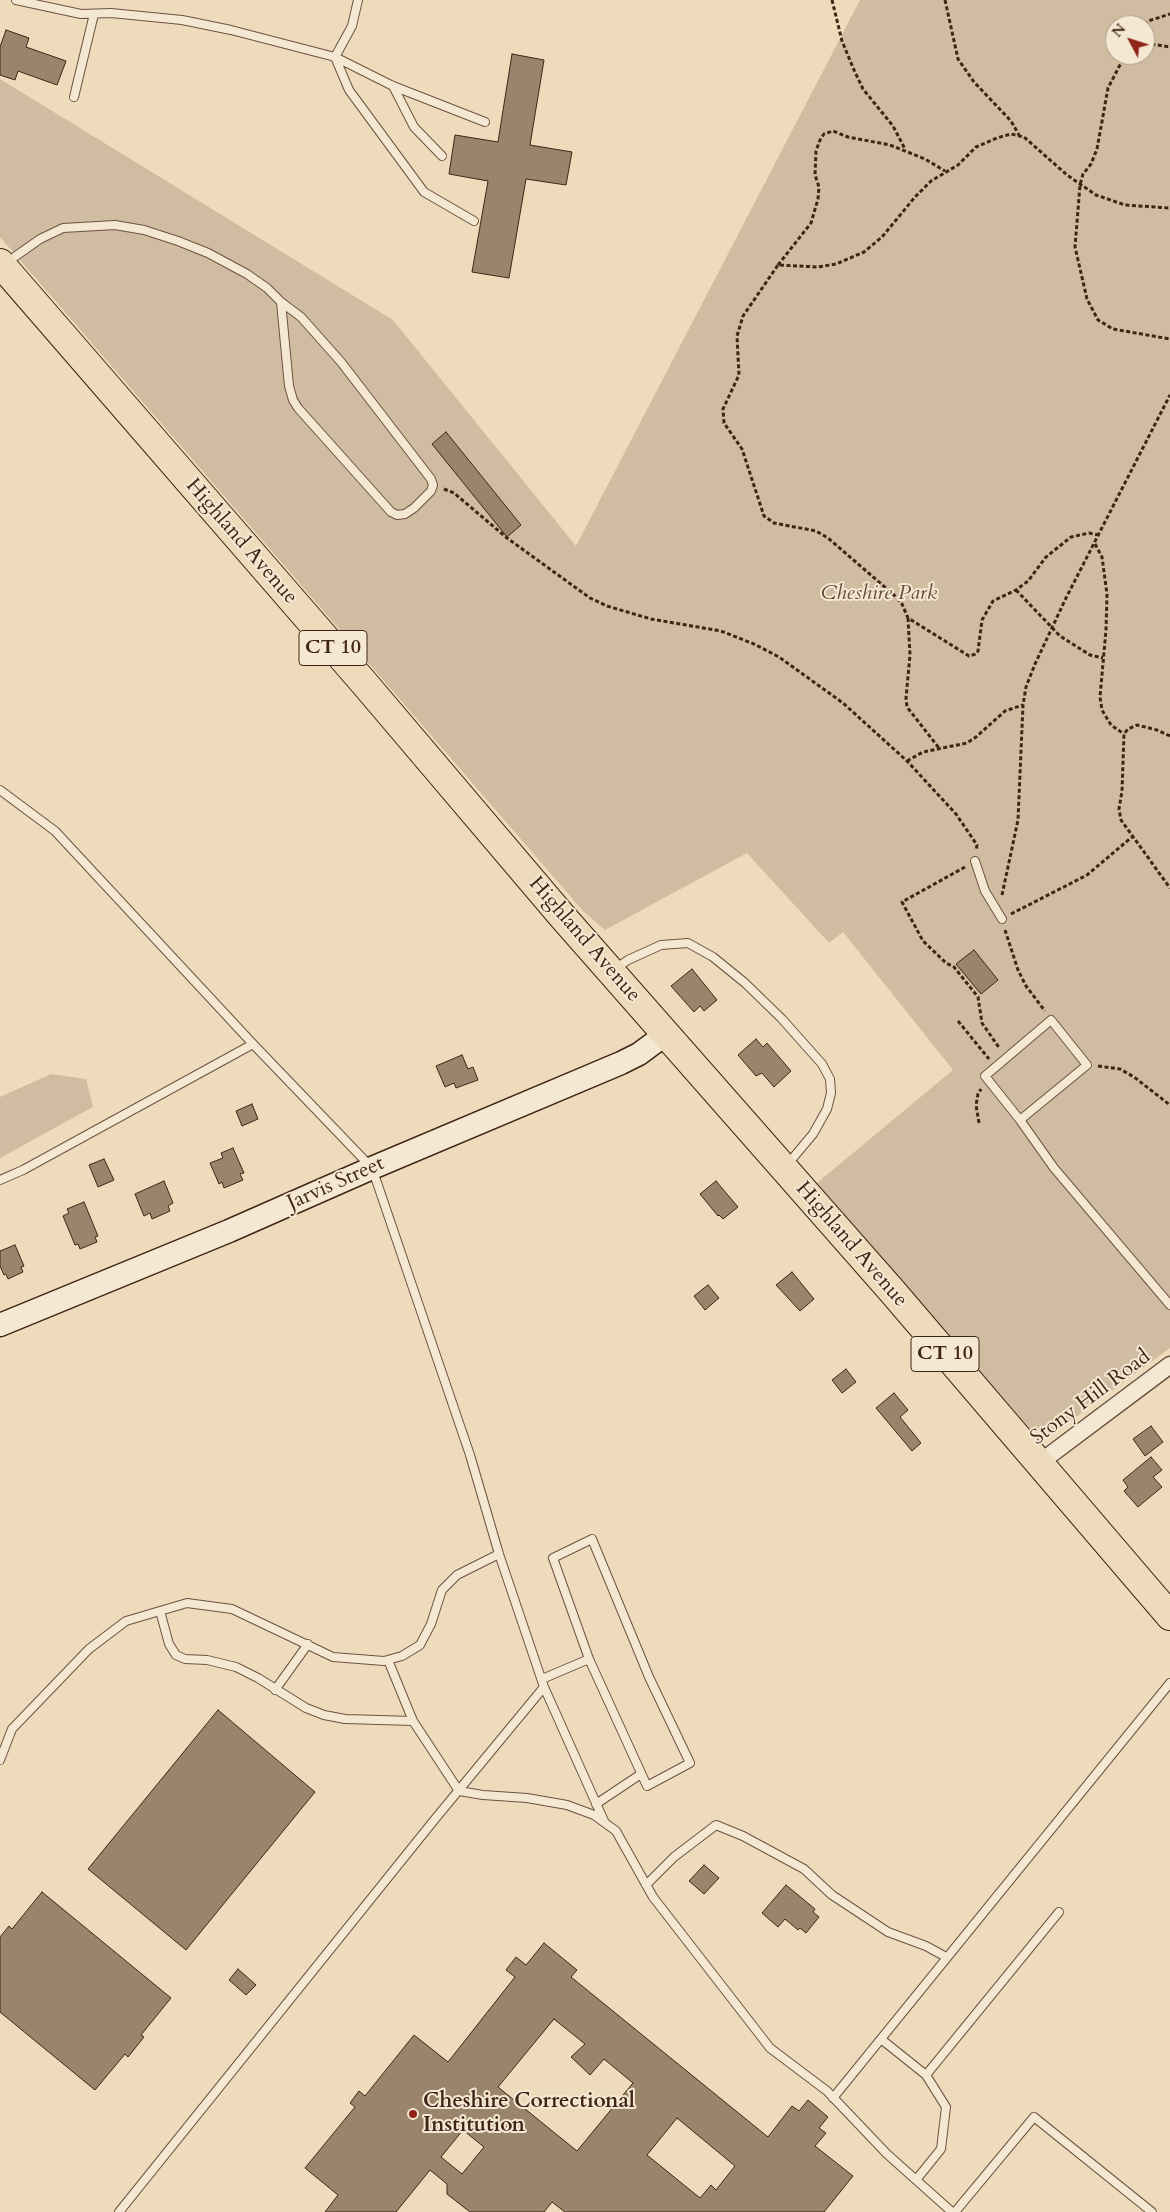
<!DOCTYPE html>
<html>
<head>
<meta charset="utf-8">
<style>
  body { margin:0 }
  #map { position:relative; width:1170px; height:2212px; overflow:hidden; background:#eedbbc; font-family:Cardo,serif }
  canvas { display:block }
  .north { position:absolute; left:1105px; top:15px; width:50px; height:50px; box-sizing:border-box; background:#f4e8d3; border:1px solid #ac9a87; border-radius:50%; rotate:310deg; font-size:14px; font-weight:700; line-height:20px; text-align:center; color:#402516 }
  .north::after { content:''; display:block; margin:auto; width:18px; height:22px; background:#8f2418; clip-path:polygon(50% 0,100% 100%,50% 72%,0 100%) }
</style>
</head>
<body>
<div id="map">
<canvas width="1170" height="2212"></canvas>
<div class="north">N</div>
</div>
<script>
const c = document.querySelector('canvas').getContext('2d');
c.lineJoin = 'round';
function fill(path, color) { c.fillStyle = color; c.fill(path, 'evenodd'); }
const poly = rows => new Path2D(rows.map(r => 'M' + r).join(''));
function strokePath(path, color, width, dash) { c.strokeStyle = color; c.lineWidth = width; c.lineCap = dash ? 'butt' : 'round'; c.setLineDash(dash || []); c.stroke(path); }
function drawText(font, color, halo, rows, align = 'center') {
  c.font = font + ' Cardo,serif'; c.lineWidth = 4; c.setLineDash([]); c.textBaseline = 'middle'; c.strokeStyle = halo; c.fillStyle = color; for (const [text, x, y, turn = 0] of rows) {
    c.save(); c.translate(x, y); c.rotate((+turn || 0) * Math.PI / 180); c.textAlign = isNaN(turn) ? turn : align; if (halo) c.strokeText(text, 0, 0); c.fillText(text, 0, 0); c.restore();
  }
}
fill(poly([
  [860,0,1170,0,1170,1348,1050,1436,1041,1435,1031,1430,817,1183,953,1070,843,932,829,943,747,853,605,930,583,911,0,237,0,79,393,320,576,546],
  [1115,25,1145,25,1145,55,1115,55],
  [51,1074,86,1079,93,1107,0,1158,0,1097]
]), '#d0bca0');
const building = poly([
  [6,30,29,38,26,47,66,61,57,85,18,71,15,80,0,75,0,47,6,30],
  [512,54,544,60,530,145,572,152,566,185,526,179,509,278,472,272,488,181,449,174,455,135,498,142,512,54],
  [446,432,521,525,507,537,432,444,446,432],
  [974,950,998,980,981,994,956,964,974,950],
  [692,969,717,1000,704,1011,700,1006,694,1012,671,986,692,969],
  [756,1039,763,1047,767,1043,791,1071,774,1087,762,1073,756,1076,738,1055,756,1039],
  [462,1055,468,1069,473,1067,478,1080,456,1088,454,1083,445,1087,436,1066,462,1055],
  [252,1104,258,1119,242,1126,236,1111,252,1104],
  [233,1148,244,1173,240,1174,243,1180,224,1188,222,1182,219,1184,210,1163,223,1158,221,1153,233,1148],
  [104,1159,114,1180,98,1187,89,1165,104,1159],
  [164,1181,173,1203,168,1206,170,1211,152,1219,150,1213,144,1216,135,1194,164,1181],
  [716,1181,738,1207,723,1219,719,1215,718,1216,700,1194,716,1181],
  [84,1202,98,1236,95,1237,97,1242,80,1249,78,1244,75,1245,63,1216,69,1213,67,1209,84,1202],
  [15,1245,24,1266,21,1267,23,1272,8,1279,6,1274,4,1275,0,1266,0,1251,15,1245],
  [792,1272,814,1299,800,1311,776,1285,792,1272],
  [708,1285,719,1298,705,1310,694,1296,708,1285],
  [846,1369,856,1382,842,1393,832,1380,846,1369],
  [894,1393,908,1410,900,1417,921,1443,912,1451,876,1408,894,1393],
  [1151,1426,1163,1442,1145,1456,1133,1439,1151,1426],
  [1151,1457,1162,1470,1153,1477,1162,1487,1138,1507,1124,1491,1128,1487,1123,1480,1151,1457],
  [218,1710,315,1792,186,1950,88,1869,218,1710],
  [704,1865,719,1878,704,1894,689,1881,704,1865],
  [786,1885,815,1909,813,1912,819,1917,806,1933,800,1928,798,1930,785,1919,778,1927,762,1913,786,1885],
  [42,1892,171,1998,141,2035,144,2037,128,2057,125,2054,95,2090,0,2012,0,1937,9,1926,12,1929,42,1892],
  [544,1943,577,1970,571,1977,768,2137,792,2106,799,2111,808,2100,828,2117,819,2128,826,2133,815,2146,853,2176,824,2212,565,2212,552,2202,544,2212,470,2212,447,2194,447,2184,430,2170,396,2212,325,2212,338,2195,305,2168,355,2107,350,2103,359,2091,365,2096,414,2035,448,2062,515,1977,506,1970,516,1957,526,1965,544,1943],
  [554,2019,585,2044,571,2057,590,2075,604,2059,633,2083,577,2151,498,2087,554,2019],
  [677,2118,735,2166,716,2190,711,2185,700,2198,647,2155,677,2118],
  [463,2130,484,2147,462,2174,441,2157,463,2130],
  [238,1969,256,1985,246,1995,229,1980,238,1969]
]);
fill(building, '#9a846c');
strokePath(building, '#402516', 1);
const lane = poly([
  [16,0,81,14,111,13,182,20,231,30,335,57,393,86,485,122],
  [358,0,352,26,335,57,349,90,424,192,474,221],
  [393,86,414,127,442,156],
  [74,97,94,14],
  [6,263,40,239,63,228,115,225,144,230,178,241,208,253,247,274,267,288,281,302,301,317,341,362,431,479,433,485,431,491,414,508,405,514,397,515,391,512,298,408,293,400,289,386,281,302],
  [0,790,55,831,253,1044,372,1168,470,1455,499,1554,544,1687,435,1819,119,2212],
  [975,861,985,891,1002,919],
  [615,969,628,960,661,945,688,943,713,957,745,983,782,1019,822,1064,830,1079,831,1093,827,1109,813,1134,787,1165],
  [1020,1120,1087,1065,1051,1020,985,1076,1020,1120,1054,1168,1170,1305],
  [0,1180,23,1170,253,1044],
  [160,1611,169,1644,176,1655,185,1659,207,1660,236,1667,258,1678,306,1708,324,1715,345,1719,413,1721],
  [388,1660,413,1721,459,1791,483,1795,527,1798,567,1805,594,1815,616,1831,653,1897,770,2048,827,2091,887,2154,952,2212],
  [542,1679,589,1659,553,1558,592,1539,649,1677,690,1763,647,1786,589,1659],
  [544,1687,604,1821],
  [275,1690,308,1644],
  [0,1760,12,1729,89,1649,126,1621,187,1603,232,1609,333,1657,384,1661,402,1656,420,1645,431,1624,442,1590,457,1575,499,1554],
  [596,1804,641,1774],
  [646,1885,674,1857,716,1825,743,1836,804,1869,832,1895,888,1932,926,1946,946,1957],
  [881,2039,926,2075,946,2107,941,2149,916,2180],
  [926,2075,1059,1912],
  [833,2098,1170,1683],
  [955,2212,1034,2117,1152,2212]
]);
const street = poly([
  [1038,1464,1170,1365]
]);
const secondary = poly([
  [0,1325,229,1231,372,1168,621,1063,639,1054,666,1034]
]);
const highway = poly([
  [0,263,365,684,562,916,892,1291,1170,1616]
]);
strokePath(lane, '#6c5240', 10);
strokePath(street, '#6c5240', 19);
strokePath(secondary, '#402516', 25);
strokePath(highway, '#402516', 30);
strokePath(poly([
  [832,0,842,41,854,70,863,89,893,126,905,149],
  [945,0,958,59,974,82,1011,121,1019,135],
  [1145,25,1148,21,1170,14],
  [1145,43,1170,47],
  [1129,55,1121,63,1108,88,1097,149,1091,164,1083,174,1080,185,1075,247,1087,299,1098,320,1113,329,1170,339],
  [778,265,811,223,818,199,819,187,815,175,816,151,820,140,824,134,833,131,848,137,890,145,925,159,945,171],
  [444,489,454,493,507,538,590,598,607,606,651,619,721,631,754,644,779,657,843,703,907,761,956,814,977,845,976,851],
  [1099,535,1089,533,1071,537,1046,557,1028,581,1016,590,993,601,982,620,978,651,976,654,969,656,908,618,902,604,894,595,828,538,816,531,774,523,764,516,742,449,724,423,723,409,739,375,737,336,743,316,778,265,818,267,836,264,864,252,882,237,915,197,931,181,958,165,976,147,997,138,1011,134,1024,137,1067,175,1096,195,1125,205,1170,208],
  [1095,544,1102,557,1107,594,1106,630,1100,697,1102,710,1111,725,1124,734],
  [1016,590,1060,636,1090,655,1103,658],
  [908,618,910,655,906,698,907,707,939,748],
  [1170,736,1157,730,1137,725,1128,729,1124,734,1122,791,1119,809,1121,820,1170,888],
  [907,761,923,752,967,743,976,737,1005,711,1023,705],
  [965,867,902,902,923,941,946,963,954,967,978,997,982,1023,1000,1049],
  [1002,895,1018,820,1023,705,1026,687,1035,664,1066,598,1170,395],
  [1011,914,1087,875,1132,837],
  [1005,930,1018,970,1026,986,1045,1011],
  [958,1021,989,1059],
  [1098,1066,1120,1069,1134,1077,1170,1105],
  [979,1123,976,1105,978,1094,981,1089]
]), '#402516', 3, [4, 2.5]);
strokePath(lane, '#f4e8d3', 8);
strokePath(street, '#f4e8d3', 16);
strokePath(secondary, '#f4e8d3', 22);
strokePath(highway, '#eedbbc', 28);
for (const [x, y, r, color] of [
  [413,2114,5,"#8f2418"]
]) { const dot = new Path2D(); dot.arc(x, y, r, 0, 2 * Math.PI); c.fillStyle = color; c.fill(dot); strokePath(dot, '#f4e8d3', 2); }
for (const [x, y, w] of [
  [333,648,68],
  [945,1354,68]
]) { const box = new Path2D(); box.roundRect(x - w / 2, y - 17.5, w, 35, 4); c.fillStyle = '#f4e8d3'; c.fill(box); strokePath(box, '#402516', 1); }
drawText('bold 20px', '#402516', null, [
  ["CT 10",333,648],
  ["CT 10",945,1354]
]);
drawText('21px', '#402516', '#f4e8d3', [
  ["Highland Avenue",241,542,49],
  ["Highland Avenue",584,940,49],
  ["Jarvis Street",336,1184,-24],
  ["Highland Avenue",851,1245,49],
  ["Stony Hill Road",1091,1398,-37]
]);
drawText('italic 21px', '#644b38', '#f4e8d3', [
  ["Cheshire Park",879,594]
]);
drawText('bold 21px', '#402516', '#f4e8d3', [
  ["Cheshire Correctional",423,2102],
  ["Institution",423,2126]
], 'left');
</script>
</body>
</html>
